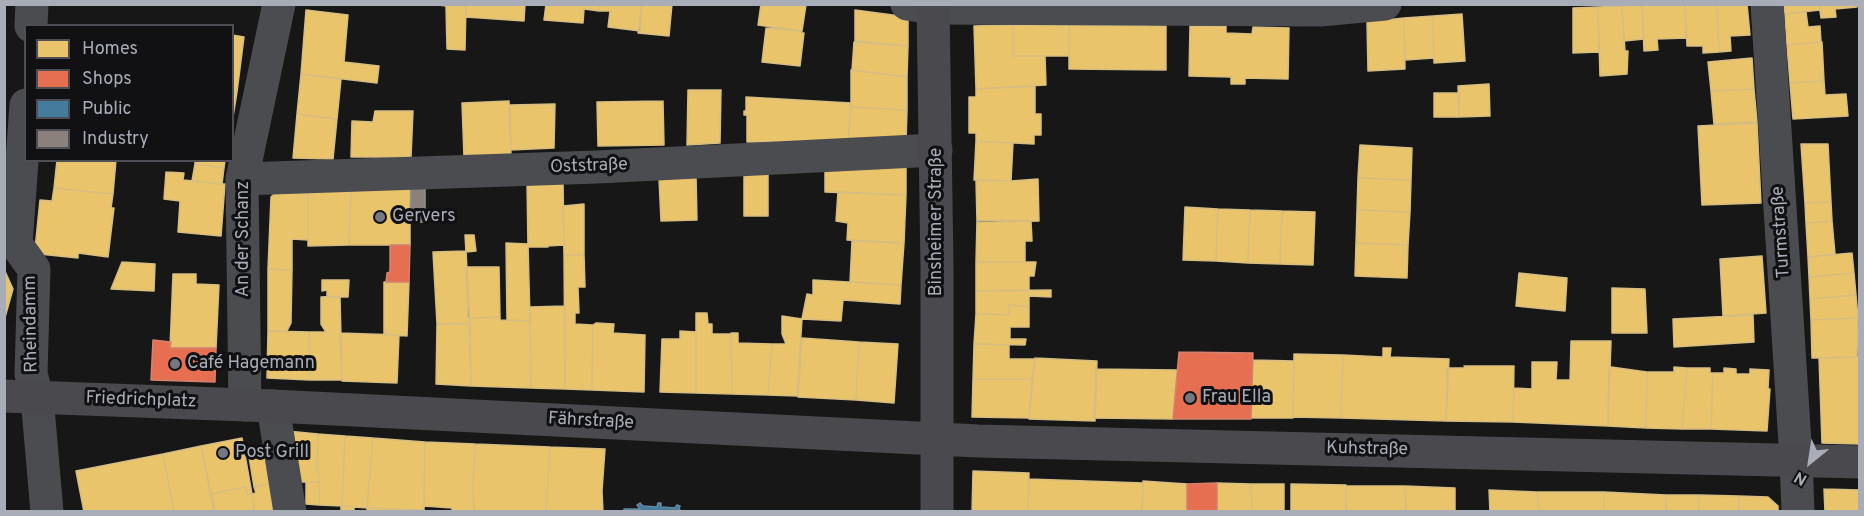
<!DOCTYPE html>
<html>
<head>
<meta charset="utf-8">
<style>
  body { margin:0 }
  #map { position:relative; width:1864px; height:516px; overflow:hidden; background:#171717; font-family:Overpass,sans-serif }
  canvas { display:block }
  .frame { position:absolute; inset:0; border:6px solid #a8adb8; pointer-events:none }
  .legend { position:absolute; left:24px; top:24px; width:210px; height:138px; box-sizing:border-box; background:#111113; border:2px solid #4d4f55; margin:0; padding:8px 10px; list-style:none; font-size:18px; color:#a8adb8 }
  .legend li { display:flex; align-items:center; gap:12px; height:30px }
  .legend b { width:30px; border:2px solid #4d4f55 }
  .north { position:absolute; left:1780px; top:432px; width:60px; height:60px; -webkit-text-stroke:4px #111113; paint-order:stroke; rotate:210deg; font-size:16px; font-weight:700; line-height:24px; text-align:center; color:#a8adb8 }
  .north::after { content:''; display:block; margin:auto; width:21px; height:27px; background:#a8adb8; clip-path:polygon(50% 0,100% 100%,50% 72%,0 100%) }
</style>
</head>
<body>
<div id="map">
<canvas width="1864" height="516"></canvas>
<div class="frame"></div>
<ul class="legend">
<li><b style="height:16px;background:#e9c46a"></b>Homes</li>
<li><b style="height:16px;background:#e76f51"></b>Shops</li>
<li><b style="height:16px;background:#457b9d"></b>Public</li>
<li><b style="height:16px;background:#8a817c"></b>Industry</li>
</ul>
<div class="north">N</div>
</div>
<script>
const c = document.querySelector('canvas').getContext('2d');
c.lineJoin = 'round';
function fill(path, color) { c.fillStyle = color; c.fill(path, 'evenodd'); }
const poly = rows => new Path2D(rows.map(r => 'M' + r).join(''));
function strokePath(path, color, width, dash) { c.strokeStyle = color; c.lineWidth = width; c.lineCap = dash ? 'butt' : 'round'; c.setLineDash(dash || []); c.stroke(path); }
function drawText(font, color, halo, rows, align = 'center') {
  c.font = font + ' Overpass,sans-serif'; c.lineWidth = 6; c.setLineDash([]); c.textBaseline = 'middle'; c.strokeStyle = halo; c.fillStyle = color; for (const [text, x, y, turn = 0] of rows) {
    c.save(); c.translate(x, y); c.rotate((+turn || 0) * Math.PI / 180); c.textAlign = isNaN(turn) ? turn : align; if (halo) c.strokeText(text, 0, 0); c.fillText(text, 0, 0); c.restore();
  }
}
const homes = poly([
  [431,4,466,4,465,50,447,49,446,6,431,4],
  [466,4,525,4,524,21,466,17,466,4],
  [546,4,600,4,599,11,584,9,583,23,544,20,546,4],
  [600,4,642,4,640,31,608,27,610,11,599,11,600,4],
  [642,4,672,4,669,36,638,33,642,4],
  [761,4,806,5,802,31,758,25,761,4],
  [1642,4,1685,4,1686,38,1657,39,1658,50,1644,51,1642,4],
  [1642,4,1644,39,1624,41,1622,6,1642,4],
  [1685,4,1717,4,1719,52,1703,53,1703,46,1687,46,1685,4],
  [1717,4,1747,4,1750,35,1730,36,1731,51,1719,52,1717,4],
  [1784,4,1819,4,1820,10,1785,14,1784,4],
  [1819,4,1857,4,1857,7,1835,9,1836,17,1821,18,1819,4],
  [1622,6,1625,51,1628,51,1627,74,1600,76,1598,7,1622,6],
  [1598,7,1599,52,1573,53,1573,8,1598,7],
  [306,10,348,15,344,62,379,66,377,83,301,74,306,10],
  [855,10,908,17,908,46,855,41,855,10],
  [1806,12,1808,27,1820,26,1821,42,1787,45,1785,14,1806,12],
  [1462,14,1465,61,1434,63,1433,16,1462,14],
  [1433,16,1434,63,1434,58,1405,60,1404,18,1433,16],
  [1404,18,1405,69,1368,71,1367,22,1404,18],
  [1013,25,1069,25,1069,56,1013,56,1013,25],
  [1013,25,1013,56,1045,56,1046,85,976,89,974,26,1013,25],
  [1069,25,1166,26,1166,70,1069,69,1069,25],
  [1190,26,1226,26,1226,33,1252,34,1253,27,1289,28,1288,79,1245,78,1245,84,1231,84,1231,77,1189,76,1190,26],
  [766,28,802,31,801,33,804,33,800,66,762,62,766,28],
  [232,35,244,37,237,92,232,92,232,35],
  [854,42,908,46,907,77,852,70,854,42],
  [1822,42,1824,81,1790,83,1787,45,1822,42],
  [1752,58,1754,89,1711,91,1708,62,1752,58],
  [851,70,907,77,907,110,851,107,851,70],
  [301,74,341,79,337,119,297,114,301,74],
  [1824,81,1825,95,1846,94,1848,116,1793,119,1790,83,1824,81],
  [1489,84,1490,116,1459,117,1458,86,1489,84],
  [1035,86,1035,114,1041,114,1041,135,1034,135,1034,144,976,141,976,133,969,133,969,97,976,97,976,89,1035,86],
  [1754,89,1757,122,1714,124,1711,91,1754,89],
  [688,90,721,90,720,143,687,145,688,90],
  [232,92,237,92,232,123,232,92],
  [1434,93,1459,93,1459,117,1434,117,1434,93],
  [746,97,851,103,848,142,747,142,747,115,744,115,744,111,746,111,746,97],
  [509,101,511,155,464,157,462,103,509,101],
  [663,101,664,145,598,146,597,102,663,101],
  [555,104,554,148,511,150,510,105,555,104],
  [851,107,907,110,906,143,848,142,851,107],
  [375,111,413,111,411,157,351,157,352,121,373,122,375,111],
  [297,114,337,119,333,159,293,158,297,114],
  [1757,123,1761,203,1702,205,1698,126,1757,123],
  [976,141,1013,143,1011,181,974,180,976,141],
  [1801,144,1828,144,1831,202,1805,203,1801,144],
  [1360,145,1412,148,1411,180,1358,178,1360,145],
  [57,160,116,160,113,194,54,188,57,160],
  [195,160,225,160,224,168,195,164,195,160],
  [195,164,224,168,222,184,192,181,195,164],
  [906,165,906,195,825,192,825,166,906,165],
  [166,172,184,173,183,180,225,184,221,236,178,232,180,201,164,199,166,172],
  [744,174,768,174,768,216,744,216,744,174],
  [696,175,697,220,661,221,659,179,696,175],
  [1358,178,1411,180,1410,212,1357,210,1358,178],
  [1038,179,1039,221,977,222,976,180,1011,181,1038,179],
  [563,181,564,245,547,246,548,247,528,247,527,183,563,181],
  [54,188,113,194,111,208,114,208,108,257,78,253,78,258,39,254,40,249,35,249,40,200,52,201,54,188],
  [280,188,308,189,308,240,292,239,292,270,268,269,271,197,280,188],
  [351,188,410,188,410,245,349,245,351,188],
  [351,188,349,245,308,246,308,189,351,188],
  [838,192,906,195,904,243,847,240,848,223,836,221,838,192],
  [1831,202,1832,221,1806,223,1805,203,1831,202],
  [584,204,584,255,564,255,563,206,584,204],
  [1185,207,1218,209,1216,261,1183,260,1185,207],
  [1218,209,1250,210,1248,263,1216,261,1218,209],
  [1250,210,1282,211,1280,264,1248,263,1250,210],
  [1357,210,1410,212,1408,245,1356,243,1357,210],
  [1282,211,1315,212,1313,265,1280,264,1282,211],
  [977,220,1031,221,1032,241,1025,241,1025,262,976,262,977,220],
  [1832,221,1835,254,1808,257,1806,223,1832,221],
  [465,235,474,235,476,251,466,252,465,235],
  [852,241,904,243,901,285,850,282,852,241],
  [506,243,528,244,530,321,507,320,506,243],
  [1356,243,1408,245,1407,278,1355,276,1356,243],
  [466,251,470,324,437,324,433,252,466,251],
  [1852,253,1854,273,1809,277,1808,257,1852,253],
  [564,255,584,255,585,287,578,287,579,313,575,313,575,324,593,325,592,390,565,389,564,255],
  [1762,256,1766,313,1723,316,1720,259,1762,256],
  [122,262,155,264,154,291,111,289,122,262],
  [976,262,1036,262,1034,276,1029,276,1029,290,976,291,976,262],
  [466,267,499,267,500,317,468,318,466,267],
  [4,269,13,289,4,321,4,269],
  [268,269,292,270,291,323,287,331,268,331,268,269],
  [1519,273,1567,278,1565,311,1516,306,1519,273],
  [1854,273,1856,295,1810,299,1809,277,1854,273],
  [173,274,196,274,196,284,219,285,216,348,170,348,173,274],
  [322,280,349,280,348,297,327,297,327,290,322,291,322,280],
  [813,280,901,285,900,304,843,300,841,321,802,319,807,294,813,295,813,280],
  [384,282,409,282,407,336,384,334,384,282],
  [1612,288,1645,289,1647,333,1612,333,1612,288],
  [1051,290,1051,297,1029,296,1029,307,1009,305,1009,315,976,314,976,291,1051,290],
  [1856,295,1858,318,1811,320,1810,299,1856,295],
  [340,296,342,380,310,380,309,332,326,332,321,324,321,297,340,296],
  [1009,305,1029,307,1029,327,1010,327,1010,339,1026,339,1025,345,974,344,976,314,1009,315,1009,305],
  [565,306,565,389,531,388,530,307,565,306],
  [696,313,707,313,708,324,712,324,712,334,731,334,732,394,696,393,696,313],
  [1753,315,1754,342,1674,347,1673,319,1753,315],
  [782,316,802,319,797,396,768,395,772,344,786,344,782,334,782,316],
  [500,317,500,320,530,321,531,388,471,386,469,318,500,317],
  [1858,318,1857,357,1812,358,1811,320,1858,318],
  [470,323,471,386,436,384,437,324,470,323],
  [596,323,614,324,613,333,645,335,644,392,592,390,593,325,596,323],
  [268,331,309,332,310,380,267,378,268,331],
  [680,331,696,332,696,393,660,392,662,339,680,339,680,331],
  [340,333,399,335,397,383,342,381,340,333],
  [731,333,738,333,738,343,772,344,768,395,732,394,731,333],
  [802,338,859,342,856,400,798,397,802,338],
  [1571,341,1611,341,1608,426,1513,422,1514,388,1532,389,1532,362,1557,362,1556,380,1570,380,1571,341],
  [859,342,898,344,894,403,856,400,859,342],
  [974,344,1009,345,1009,359,1035,359,1032,379,973,379,974,344],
  [1383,348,1391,348,1390,357,1449,359,1446,421,1341,418,1343,355,1383,357,1383,348],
  [1294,354,1343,355,1341,418,1293,417,1294,354],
  [1857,357,1860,357,1860,444,1822,443,1819,358,1857,357],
  [1035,358,1097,361,1095,421,1029,419,1035,358],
  [1253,360,1294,361,1293,418,1251,418,1253,360],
  [1464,366,1514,366,1513,422,1446,421,1447,368,1465,368,1464,366],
  [1611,367,1647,372,1646,428,1608,426,1609,369,1611,367],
  [1674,367,1687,368,1682,429,1646,428,1647,372,1674,372,1674,367],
  [1687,368,1710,368,1710,373,1713,373,1711,429,1682,429,1687,368],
  [1724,368,1736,369,1736,374,1750,374,1750,369,1769,370,1768,389,1770,389,1767,431,1711,429,1713,373,1724,373,1724,368],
  [1096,369,1178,370,1173,419,1094,418,1096,369],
  [973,379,1032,379,1029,418,972,417,973,379],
  [287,431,318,434,317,473,319,473,319,482,291,482,287,431],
  [318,434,345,436,342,506,319,505,319,473,317,473,318,434],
  [345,436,373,438,367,508,342,506,345,436],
  [242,438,252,494,247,494,245,487,212,494,214,511,201,446,242,438],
  [373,438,425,442,424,510,367,508,373,438],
  [425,442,475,444,473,488,474,512,452,512,452,508,424,506,425,442],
  [475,444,550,447,546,512,474,512,473,488,475,444],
  [201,446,215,512,174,512,163,454,201,446],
  [550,447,605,449,602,491,603,512,546,512,550,447],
  [266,448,271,483,254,487,248,451,266,448],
  [163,454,174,512,84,512,76,471,163,454],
  [973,471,1029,473,1028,512,972,512,973,471],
  [1029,479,1143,483,1142,512,1028,512,1029,479],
  [1143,481,1187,484,1187,512,1142,512,1143,481],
  [306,482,319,482,319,505,306,504,306,482],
  [271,483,274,512,255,512,252,494,256,493,254,487,271,483],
  [1217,483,1251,484,1252,512,1217,512,1217,483],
  [1251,484,1284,484,1284,512,1252,512,1251,484],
  [1291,484,1346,485,1346,512,1291,512,1291,484],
  [1346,486,1405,486,1406,512,1346,512,1346,486],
  [1405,486,1455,488,1455,512,1406,512,1405,486],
  [245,487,247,494,252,494,255,512,215,512,212,494,245,487],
  [1824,489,1860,490,1860,512,1825,512,1824,489],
  [1489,490,1537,492,1539,512,1490,512,1489,490],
  [1537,492,1604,492,1604,512,1539,512,1537,492],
  [1604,492,1666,495,1666,512,1604,512,1604,492],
  [1666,495,1699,495,1699,512,1666,512,1666,495],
  [1699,495,1739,496,1739,512,1699,512,1699,495],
  [1739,496,1768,497,1778,506,1778,512,1739,512,1739,496],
  [341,506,354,507,354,512,341,512,341,506],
  [367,508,424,510,424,512,367,512,367,508]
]);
fill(homes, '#e9c46a');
strokePath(homes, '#d6bd81', 1.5);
const shops = poly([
  [390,245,410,245,409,282,386,282,387,273,390,272,390,245],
  [153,340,171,342,170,348,216,348,215,382,151,380,153,340],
  [1179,352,1253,353,1251,419,1173,419,1179,352],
  [1217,483,1217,512,1187,512,1187,484,1217,483]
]);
fill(shops, '#e76f51');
strokePath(shops, '#d48270', 1.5);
const public = poly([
  [640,503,643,506,657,507,658,503,661,503,661,507,675,508,677,505,680,506,679,509,681,511,689,512,624,512,624,509,640,509,637,505,640,503]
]);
fill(public, '#457b9d');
strokePath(public, '#638aa5', 1.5);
const industry = poly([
  [425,187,425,222,410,222,411,188,425,187]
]);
fill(industry, '#8a817c');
strokePath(industry, '#938e8e', 1.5);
strokePath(poly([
  [907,4,933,8,1320,10,1385,4],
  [1767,4,1796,459,1798,512],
  [31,26,32,4],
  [26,105,16,244,34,269,31,374,37,397,47,512],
  [242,179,597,167,936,150],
  [245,405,242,179,279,4],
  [273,406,290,512]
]), '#4b4c50', 33);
strokePath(poly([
  [933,4,937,269,937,512],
  [4,396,273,406,978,441,1860,462]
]), '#4a4a4e', 33);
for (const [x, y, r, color] of [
  [380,217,6,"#757880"],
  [175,364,6,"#757880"],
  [1190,398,6,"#757880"],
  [223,453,6,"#757880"]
]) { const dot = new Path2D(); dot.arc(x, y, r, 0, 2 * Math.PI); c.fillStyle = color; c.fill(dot); strokePath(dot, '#111113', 2); }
drawText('18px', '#a8adb8', '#111113', [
  ["Oststraße",589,167,-2],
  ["Binsheimer Straße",937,222,-90],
  ["Turmstraße",1782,232,-94],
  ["An der Schanz",244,239,-90],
  ["Rheindamm",32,324,-91],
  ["Friedrichplatz",141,401,2],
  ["Fährstraße",591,422,3],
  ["Kuhstraße",1367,450,1]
]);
drawText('18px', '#a8adb8', '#111113', [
  ["Gervers",392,217],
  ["Café Hagemann",187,364],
  ["Frau Ella",1202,398],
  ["Post Grill",235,453]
], 'left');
</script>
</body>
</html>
